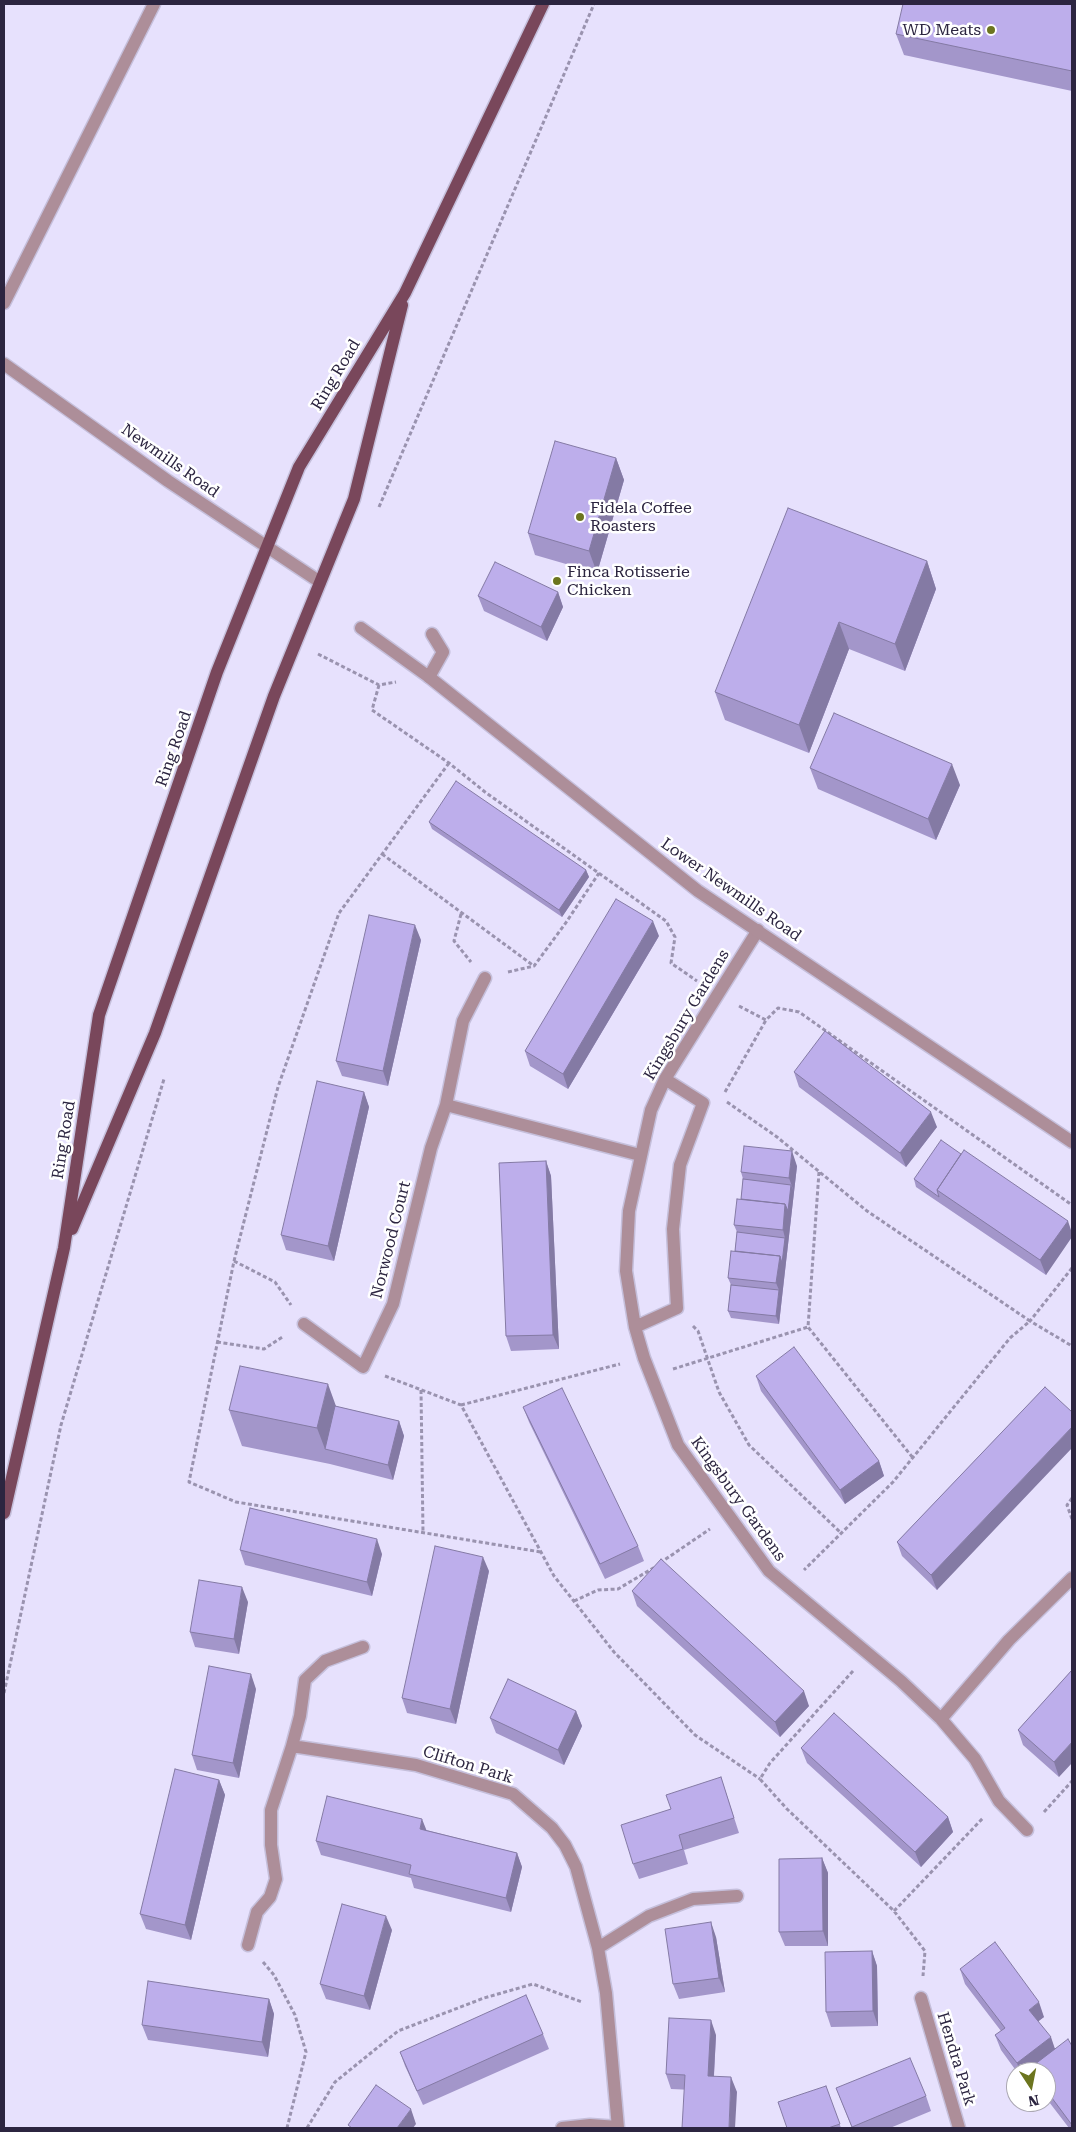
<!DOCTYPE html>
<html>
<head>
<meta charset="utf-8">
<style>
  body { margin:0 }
  #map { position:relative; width:1076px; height:2132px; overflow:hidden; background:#e7e1fd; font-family:"Roboto Serif",serif }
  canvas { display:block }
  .frame { position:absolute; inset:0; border:5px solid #2c2540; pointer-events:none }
  .north { position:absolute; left:1006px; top:2062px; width:50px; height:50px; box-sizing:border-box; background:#fff; border:1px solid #aba8b3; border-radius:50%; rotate:169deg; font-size:14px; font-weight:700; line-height:20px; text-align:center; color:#2c2540 }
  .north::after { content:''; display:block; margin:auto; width:18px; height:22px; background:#6c751f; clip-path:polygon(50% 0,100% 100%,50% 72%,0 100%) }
</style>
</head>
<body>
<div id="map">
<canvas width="1076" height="2132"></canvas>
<div class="frame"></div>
<div class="north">N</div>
</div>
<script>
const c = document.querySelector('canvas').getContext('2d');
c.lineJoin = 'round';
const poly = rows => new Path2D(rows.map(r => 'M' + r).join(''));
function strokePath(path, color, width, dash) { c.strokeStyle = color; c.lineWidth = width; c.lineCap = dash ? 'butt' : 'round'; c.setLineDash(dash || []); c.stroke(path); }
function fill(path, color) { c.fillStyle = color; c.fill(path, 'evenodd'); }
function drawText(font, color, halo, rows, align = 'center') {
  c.font = font + ' "Roboto Serif",serif'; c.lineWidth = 5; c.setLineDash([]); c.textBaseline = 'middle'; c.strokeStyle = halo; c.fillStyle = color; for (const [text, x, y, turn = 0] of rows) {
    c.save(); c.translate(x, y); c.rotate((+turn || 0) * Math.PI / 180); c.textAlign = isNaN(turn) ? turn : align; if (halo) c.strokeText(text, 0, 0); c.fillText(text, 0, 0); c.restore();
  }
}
const service = poly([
  [4,303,154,4],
  [429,677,443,652,432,634]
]);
const minor = poly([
  [758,930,665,1079,651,1110,629,1211,626,1271,635,1327,644,1358,678,1445,769,1571,901,1681,941,1719,975,1759,999,1801,1027,1830],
  [446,1105,463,1021,485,978],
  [304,1324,363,1367,393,1304,431,1148,446,1105,640,1155],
  [635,1327,677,1308,673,1229,680,1165,703,1103,665,1079],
  [941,1719,1009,1640,1072,1578],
  [292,1746,300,1716,305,1680,325,1661,363,1647],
  [248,1945,257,1912,270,1897,276,1879,271,1845,271,1810,292,1746,416,1765,513,1794,552,1828,565,1845,576,1867,598,1948,606,1993,618,2128],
  [598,1948,649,1916,693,1899,737,1896],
  [921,1998,959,2128],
  [562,2128,590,2125,618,2127]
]);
const tertiary = poly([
  [4,364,168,481,320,582],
  [361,628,429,677,698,891,1072,1142]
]);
const primary = poly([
  [72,1229,155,1033,274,696,354,499,402,305],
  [4,1513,64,1248,99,1015,217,672,299,467,405,293,543,4]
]);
strokePath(service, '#c5bfdb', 15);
strokePath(minor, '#c5bfdb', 15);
strokePath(tertiary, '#c5bfdb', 15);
strokePath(primary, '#c5bfdb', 15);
strokePath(poly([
  [379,507,594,4],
  [318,654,379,685,396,682],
  [379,685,372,710,449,763,485,792,666,921,675,937,671,963,697,981],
  [449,763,339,913,278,1087,234,1261,189,1482,236,1502,541,1552],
  [382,854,534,966],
  [461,914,454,941,471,962],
  [508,972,534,966,565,924,599,873],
  [739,1006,766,1020,778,1008,799,1012,1072,1205],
  [725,1092,766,1020],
  [727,1102,777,1137,867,1211,1030,1321,1010,1338,893,1482,804,1570],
  [819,1172,808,1327,913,1458],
  [234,1261,275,1282,291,1305],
  [1072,1268,1030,1321,1072,1346],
  [693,1326,698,1331,719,1392,749,1445,841,1533],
  [217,1342,264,1349,284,1336],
  [673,1369,808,1327],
  [385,1376,461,1405,554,1576,614,1652,695,1735,760,1779],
  [421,1390,423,1532],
  [461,1405,620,1364],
  [1072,1498,1067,1505,1072,1519],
  [660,1563,710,1529],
  [574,1601,598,1590,618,1589,655,1567],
  [853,1671,770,1763,760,1779,787,1809,894,1911,925,1951,923,1976],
  [4,1693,61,1425,164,1079],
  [1044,1812,1072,1781],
  [894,1911,983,1818],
  [263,1962,274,1975,295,2015,306,2052,287,2128],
  [307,2128,335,2082,398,2031,484,1998,533,1984,582,2002]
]), '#9a93af', 3, [4, 2.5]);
strokePath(service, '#ad8e99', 12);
strokePath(minor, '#ad8e99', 12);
strokePath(tertiary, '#ad8e99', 12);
strokePath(primary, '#79475b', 12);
fill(poly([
  [1072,4,1072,91,904,55,896,34],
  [616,458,624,480,597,573,535,555,528,533],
  [927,561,936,589,905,671,849,649,809,753,725,720,715,692],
  [558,592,563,607,547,641,484,611,478,596],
  [810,768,960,785,936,840,818,789],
  [429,822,586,870,589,877,562,917,432,829],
  [659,936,568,1089,530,1066,525,1051],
  [421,940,388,1086,342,1076,336,1061],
  [794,1072,937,1127,906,1167,799,1087],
  [364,1092,369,1107,334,1261,286,1250,281,1235],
  [961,1154,1068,1221,1046,1275,916,1187,914,1179],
  [546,1161,551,1176,559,1349,511,1351,506,1336],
  [797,1166,779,1324,731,1318,728,1311,731,1285,728,1278,735,1251,737,1232,734,1225,741,1199,743,1179,741,1172],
  [756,1376,879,1461,884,1476,845,1504,761,1391],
  [1045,1387,937,1590,902,1556,897,1542],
  [335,1406,399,1421,404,1436,393,1480,330,1464,242,1446,229,1410],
  [523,1407,638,1546,644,1561,605,1579,529,1422],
  [240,1550,382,1554,372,1596,245,1565],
  [489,1571,456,1724,407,1713,402,1698],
  [632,1591,809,1706,780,1737,637,1606],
  [248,1602,239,1654,195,1647,190,1632],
  [1072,1670,1059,1777,1023,1745,1018,1730],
  [256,1689,239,1778,197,1770,192,1755],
  [576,1711,582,1726,564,1765,496,1733,490,1718],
  [801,1748,948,1817,953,1832,921,1867,807,1763],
  [721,1777,739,1833,684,1850,688,1864,639,1879,633,1864,671,1809],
  [219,1780,225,1795,191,1940,146,1929,140,1914],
  [426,1830,517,1853,522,1867,511,1912,414,1888,411,1878,321,1855,316,1841],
  [822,1858,828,1873,828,1946,785,1946,779,1932],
  [392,1930,370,2010,326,1999,320,1984],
  [716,1937,725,1992,679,1999,673,1984],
  [872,1951,877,1966,878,2026,831,2027,826,2012],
  [960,1969,1044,2017,1038,2021,1055,2049,1072,2046,1072,2128,1069,2128,1046,2098,1046,2072,1017,2072,1001,2050,995,2035,1001,2031,965,1984],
  [269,1999,274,2014,268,2057,148,2040,142,2025],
  [543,2034,549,2049,423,2105,405,2066,400,2052],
  [716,2035,714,2076,737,2092,671,2089,666,2074],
  [826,2086,841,2128,787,2128],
  [836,2088,926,2096,931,2111,890,2128,852,2128]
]), '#a396ca');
fill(poly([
  [616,458,624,480,597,573,589,551],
  [927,561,936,589,905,671,895,644],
  [558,592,563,607,547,641,541,627],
  [839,622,849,649,809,753,799,725],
  [952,764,960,785,936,840,928,819],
  [586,870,589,877,562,917,559,910],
  [653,921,659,936,568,1089,563,1074],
  [415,925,421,940,388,1086,383,1071],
  [364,1092,369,1107,334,1261,328,1246],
  [931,1112,937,1127,906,1167,900,1153],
  [792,1151,797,1166,794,1192,789,1178],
  [546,1161,551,1176,559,1349,553,1335],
  [791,1185,794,1192,782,1297,776,1283,780,1256,785,1238,783,1230,785,1204],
  [1068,1221,1072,1233,1072,1237,1046,1275,1040,1260],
  [779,1290,782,1297,779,1324,776,1316],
  [328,1384,341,1420,325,1449,317,1428],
  [399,1421,404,1436,393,1480,388,1465],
  [1072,1427,1072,1448,937,1590,931,1575],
  [879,1461,884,1476,845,1504,840,1490],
  [377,1539,382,1554,372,1596,367,1582],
  [483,1557,489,1571,456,1724,450,1709],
  [242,1587,248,1602,239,1654,234,1639],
  [251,1674,256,1689,239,1778,233,1763],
  [804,1691,809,1706,780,1737,775,1722],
  [576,1711,582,1726,564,1765,558,1750],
  [1072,1742,1072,1763,1059,1777,1054,1762],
  [219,1780,225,1795,191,1940,185,1925],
  [948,1817,953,1832,921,1867,915,1852],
  [422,1819,428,1834,420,1829],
  [517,1853,522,1867,511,1912,506,1898],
  [822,1858,828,1873,828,1946,823,1931],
  [386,1916,392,1930,370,2010,364,1996],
  [711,1922,716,1937,725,1992,719,1978],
  [872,1951,877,1966,878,2026,873,2011],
  [269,1999,274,2014,268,2057,262,2042],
  [1039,2002,1044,2017,1035,2024,1029,2010],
  [711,2020,716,2035,713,2091,708,2076],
  [1051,2037,1056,2052,1030,2068,1030,2072,1020,2072,1017,2063],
  [731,2077,737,2092,735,2128,729,2128],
  [411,2109,416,2124,413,2128,397,2128]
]), '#847aa4');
const building = poly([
  [903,4,1072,4,1072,71,896,34,903,4],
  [555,441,616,458,589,551,528,533,555,441],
  [788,508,927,561,895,644,839,622,799,725,715,692,788,508],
  [495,562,558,592,541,627,478,596,495,562],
  [834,713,952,764,928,819,810,768,834,713],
  [456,781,586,870,559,910,429,822,456,781],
  [616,899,653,921,563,1074,525,1051,616,899],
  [369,915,415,925,383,1071,336,1061,369,915],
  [825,1031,931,1112,900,1153,794,1072,825,1031],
  [317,1081,364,1092,328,1246,281,1235,317,1081],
  [941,1140,961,1154,937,1190,939,1197,914,1179,941,1140],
  [744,1146,792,1151,789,1178,741,1172,744,1146],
  [964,1150,1068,1221,1040,1260,937,1190,964,1150],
  [546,1161,553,1335,506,1336,499,1163,546,1161],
  [743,1179,791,1185,788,1211,785,1204,741,1199,743,1179],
  [737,1199,785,1204,783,1230,734,1225,737,1199],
  [737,1232,785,1238,782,1263,780,1256,735,1251,737,1232],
  [731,1251,780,1256,776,1283,728,1278,731,1251],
  [731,1285,779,1290,776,1316,728,1311,731,1285],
  [794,1347,879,1461,840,1490,756,1376,794,1347],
  [240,1366,328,1384,317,1428,229,1410,240,1366],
  [1045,1387,1072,1412,1072,1427,931,1575,897,1542,1045,1387],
  [562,1388,638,1546,600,1564,523,1407,562,1388],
  [335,1406,399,1421,388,1465,325,1449,335,1406],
  [250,1508,377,1539,367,1582,240,1550,250,1508],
  [435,1546,483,1557,450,1709,402,1698,435,1546],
  [661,1559,804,1691,775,1722,632,1591,661,1559],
  [199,1580,242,1587,234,1639,190,1632,199,1580],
  [209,1666,251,1674,233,1763,192,1755,209,1666],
  [1072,1670,1072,1742,1054,1762,1018,1730,1072,1670],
  [508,1679,576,1711,558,1750,490,1718,508,1679],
  [834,1713,948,1817,915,1852,801,1748,834,1713],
  [175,1769,219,1780,185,1925,140,1914,175,1769],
  [721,1777,734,1818,679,1835,683,1849,633,1864,621,1825,671,1809,666,1795,721,1777],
  [327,1796,422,1819,420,1829,517,1853,506,1898,409,1874,411,1865,316,1841,327,1796],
  [822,1858,823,1931,779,1932,779,1859,822,1858],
  [342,1904,386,1916,364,1996,320,1984,342,1904],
  [711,1922,719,1978,673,1984,665,1929,711,1922],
  [995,1942,1039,2002,1029,2010,1051,2037,1017,2063,995,2035,1005,2028,960,1969,995,1942],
  [872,1951,873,2011,826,2012,825,1952,872,1951],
  [148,1981,269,1999,262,2042,142,2025,148,1981],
  [526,1995,543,2034,417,2091,400,2052,526,1995],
  [669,2018,711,2020,708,2076,731,2077,729,2128,682,2128,685,2075,666,2074,669,2018],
  [1068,2039,1072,2046,1072,2125,1046,2090,1046,2072,1033,2072,1030,2068,1068,2039],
  [910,2058,926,2096,852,2127,836,2088,910,2058],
  [376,2085,411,2109,397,2128,352,2128,348,2125,376,2085],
  [826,2086,840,2124,828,2128,787,2128,778,2102,826,2086]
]);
fill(building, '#bdaeeb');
strokePath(building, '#847aa4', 1);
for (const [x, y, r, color] of [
  [991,30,5,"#6c751f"],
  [580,517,5,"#6c751f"],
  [557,581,5,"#6c751f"]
]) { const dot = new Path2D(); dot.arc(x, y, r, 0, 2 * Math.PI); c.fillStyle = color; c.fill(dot); strokePath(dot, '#fff', 2); }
drawText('16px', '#2c2540', '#fff', [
  ["WD Meats",981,30,"right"],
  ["Fidela Coffee",590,508],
  ["Roasters",590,526],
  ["Finca Rotisserie",567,572],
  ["Chicken",567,590]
], 'left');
drawText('16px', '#2c2540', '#fff', [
  ["Ring Road",336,375,-59],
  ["Newmills Road",170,461,35],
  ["Ring Road",174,749,-71],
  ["Lower Newmills Road",731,890,35],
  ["Kingsbury Gardens",687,1015,-59],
  ["Ring Road",64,1140,-81],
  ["Norwood Court",391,1240,-76],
  ["Kingsbury Gardens",738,1499,54],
  ["Clifton Park",468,1765,17],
  ["Hendra Park",956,2059,73]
]);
</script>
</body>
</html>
